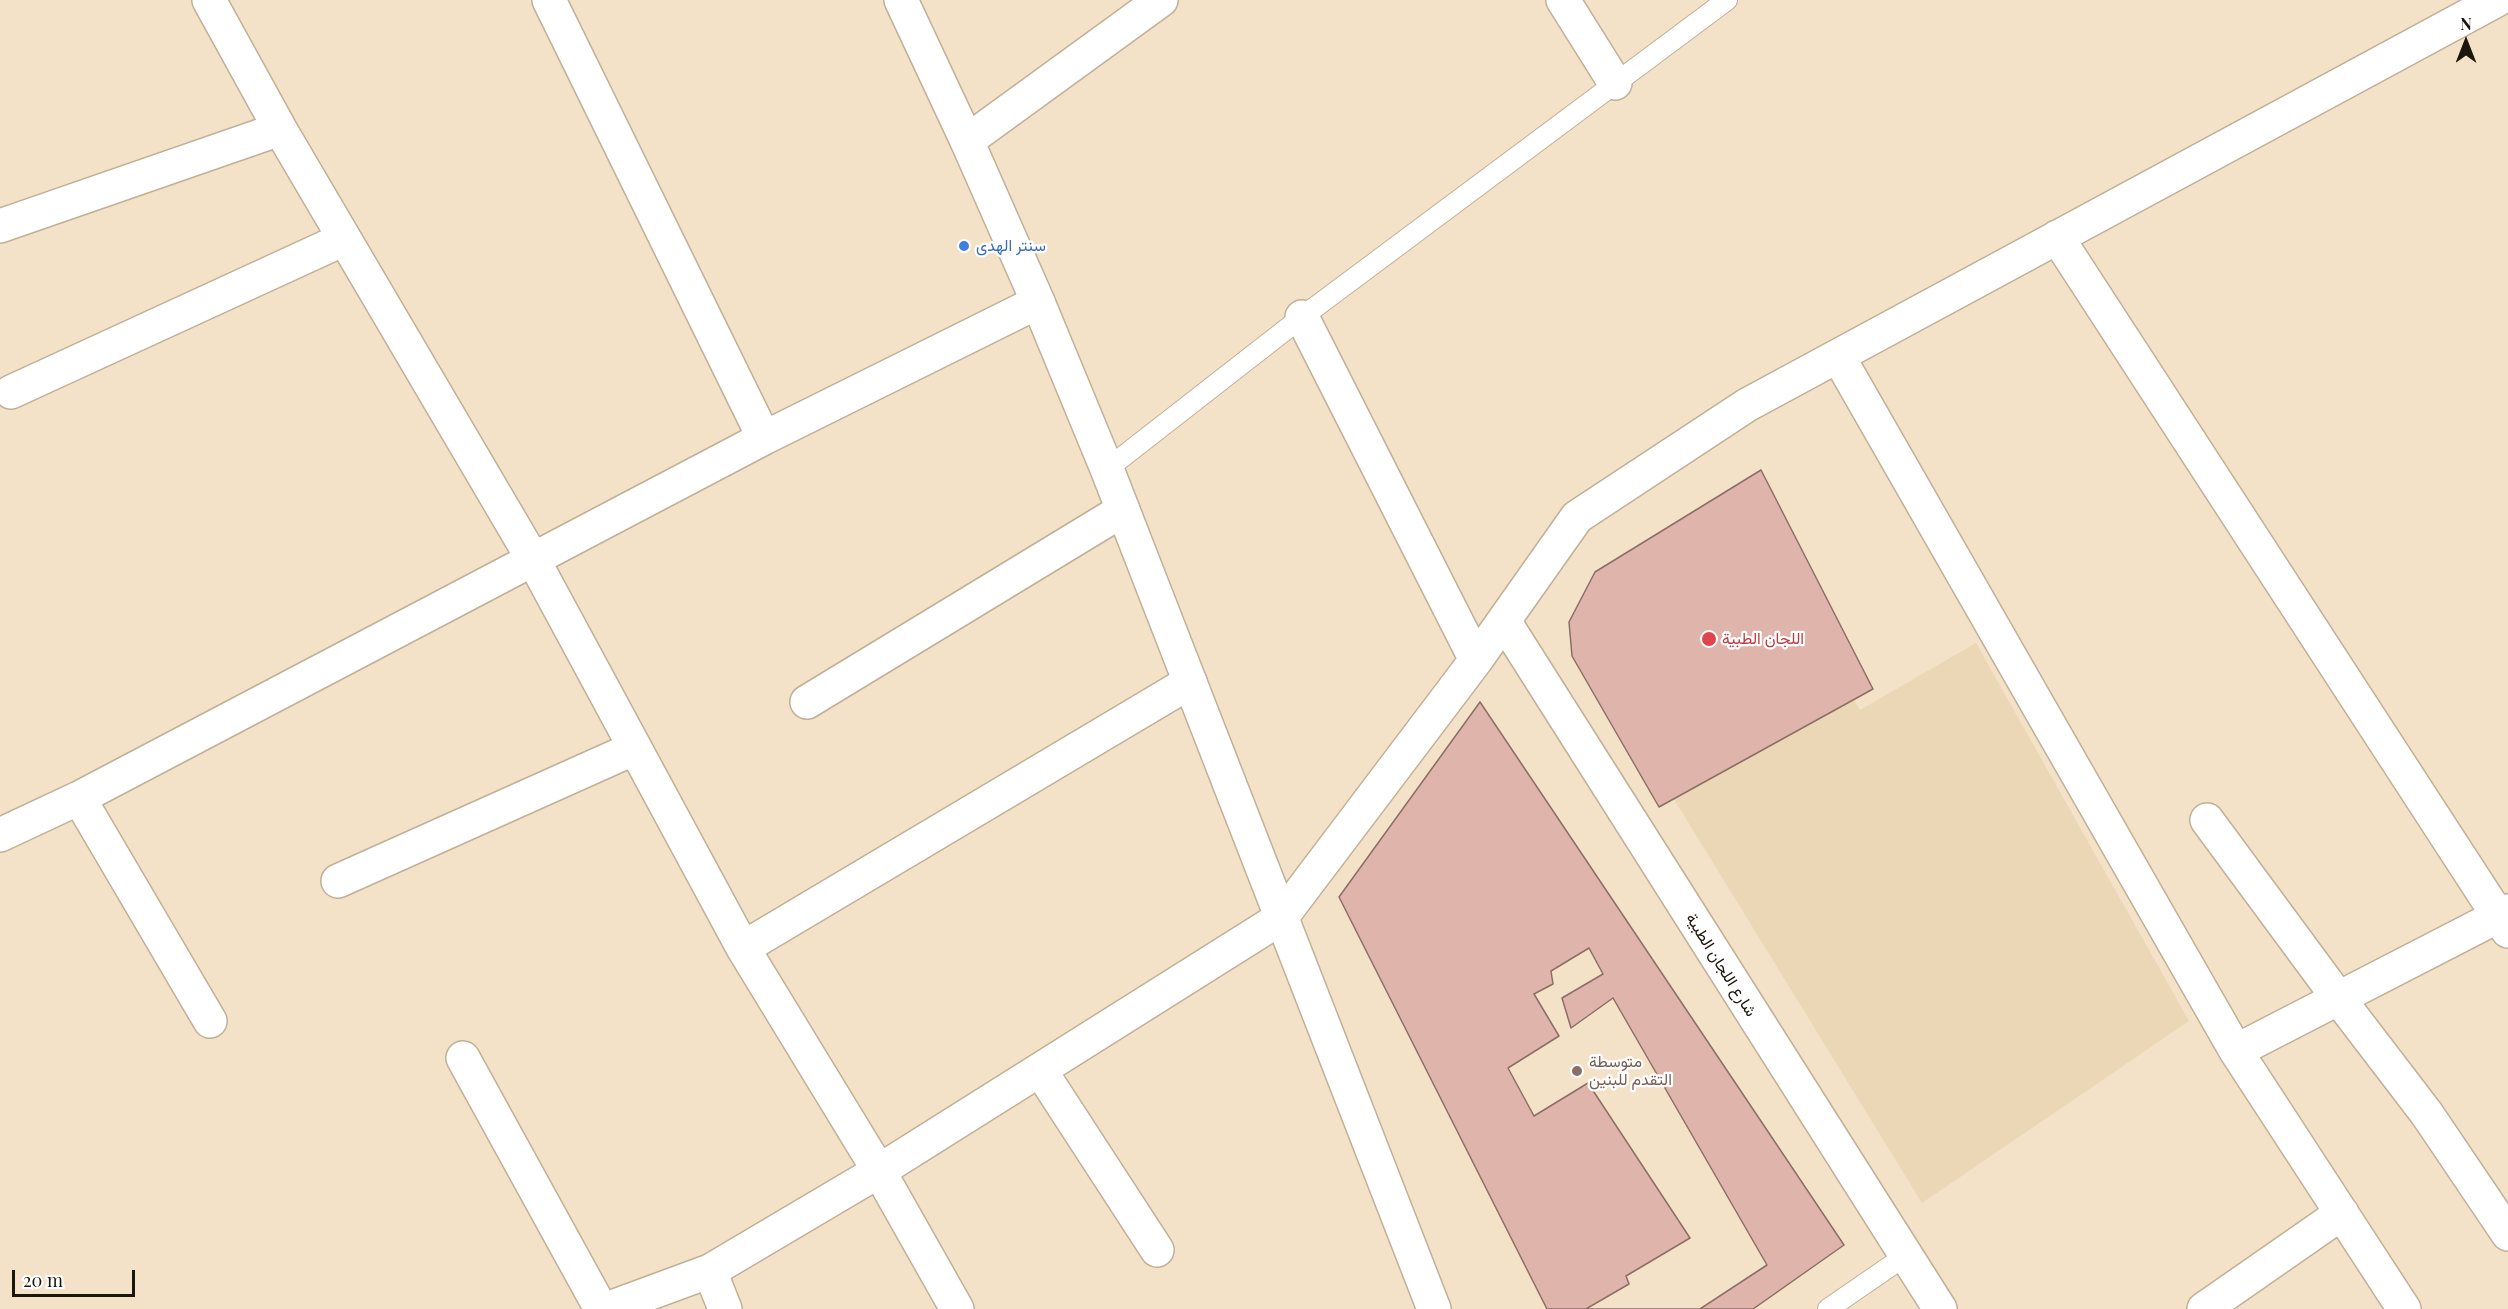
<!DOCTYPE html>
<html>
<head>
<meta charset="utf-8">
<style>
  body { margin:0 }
  #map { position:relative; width:2508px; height:1309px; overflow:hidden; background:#f3e2c8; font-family:"Playfair Display",serif }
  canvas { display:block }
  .north { position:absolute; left:2436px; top:12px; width:60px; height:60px; -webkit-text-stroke:4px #fff; paint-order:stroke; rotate:0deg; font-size:16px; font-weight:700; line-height:24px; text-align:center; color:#1b160c }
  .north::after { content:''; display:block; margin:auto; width:21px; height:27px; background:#1b160c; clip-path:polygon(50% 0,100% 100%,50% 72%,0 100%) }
  .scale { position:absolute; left:12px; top:1270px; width:123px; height:27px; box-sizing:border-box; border:3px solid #1b160c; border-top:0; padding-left:8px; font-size:18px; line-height:21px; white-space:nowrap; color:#1b160c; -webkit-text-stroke:4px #fff; paint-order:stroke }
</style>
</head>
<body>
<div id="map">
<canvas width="2508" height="1309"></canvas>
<div class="north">N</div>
<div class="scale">20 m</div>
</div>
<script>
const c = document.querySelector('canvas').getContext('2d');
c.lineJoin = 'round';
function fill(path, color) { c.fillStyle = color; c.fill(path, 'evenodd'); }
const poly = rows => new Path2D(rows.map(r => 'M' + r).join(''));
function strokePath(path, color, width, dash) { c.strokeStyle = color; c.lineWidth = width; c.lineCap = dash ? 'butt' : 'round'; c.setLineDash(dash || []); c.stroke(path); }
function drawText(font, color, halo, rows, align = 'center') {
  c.font = font + ' "Playfair Display",Vazirmatn,serif'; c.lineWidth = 4.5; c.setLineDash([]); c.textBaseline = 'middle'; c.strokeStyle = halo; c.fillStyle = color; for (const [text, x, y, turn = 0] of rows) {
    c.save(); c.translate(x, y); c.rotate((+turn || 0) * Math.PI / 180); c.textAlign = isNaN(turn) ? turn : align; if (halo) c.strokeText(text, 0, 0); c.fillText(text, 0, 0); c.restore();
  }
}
fill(poly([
  [1976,643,2189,1021,1922,1203,1672,796,1847,689,1860,710]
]), '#ebd6b6');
const building = poly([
  [1761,470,1873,689,1659,807,1572,656,1569,622,1595,572,1761,470],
  [1480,702,1844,1245,1753,1309,1547,1309,1339,897,1480,702],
  [1589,948,1603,974,1562,998,1571,1028,1613,998,1767,1265,1700,1309,1586,1309,1629,1284,1626,1276,1690,1238,1588,1083,1534,1116,1508,1068,1559,1036,1534,994,1553,984,1551,971,1589,948]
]);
fill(building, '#dfb5ab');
strokePath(building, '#8b6e66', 1.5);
const lane = poly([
  [1107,469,1302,317,1727,0],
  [1828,1309,1905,1256]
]);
const street = poly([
  [209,0,280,129,534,561,743,948,879,1171,957,1309],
  [549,0,764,438],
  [1563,0,1615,83],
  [967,141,1161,0],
  [0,226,280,129],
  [2057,237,2508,931],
  [1302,317,1476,660],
  [1838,356,2236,1051,2404,1309],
  [11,392,344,239],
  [1504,621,1940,1309],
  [807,702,1123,510],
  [79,798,210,1021],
  [2207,820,2339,999,2427,1114,2508,1234],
  [0,835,79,798,764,438,1038,302],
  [338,881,635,748],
  [743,948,1190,682],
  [2236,1051,2508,911],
  [463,1058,601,1309],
  [1040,1070,1157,1250],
  [710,1271,725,1309],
  [607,1309,710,1271,879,1171,1281,918,1476,660,1577,517,1747,405,2497,0],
  [2204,1309,2342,1213]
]);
const secondary = poly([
  [901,0,967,141,1038,302,1107,469,1434,1309]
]);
strokePath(lane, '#c0b097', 22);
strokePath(street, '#c0b097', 36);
strokePath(secondary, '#c0b097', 36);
strokePath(lane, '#fff', 20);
strokePath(street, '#fff', 33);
strokePath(secondary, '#fff', 33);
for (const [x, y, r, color] of [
  [964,246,6,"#3f7fe0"],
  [1709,639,8,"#e0444e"],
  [1577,1071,6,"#8d6e63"]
]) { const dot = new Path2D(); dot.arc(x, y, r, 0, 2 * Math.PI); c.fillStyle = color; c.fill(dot); strokePath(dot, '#fff', 2); }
drawText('16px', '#366cbe', '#fff', [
  ["سنتر الهدى",976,246]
], 'left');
drawText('16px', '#be3a42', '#fff', [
  ["اللجان الطبية",1722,639]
], 'left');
drawText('16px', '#1b160c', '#fff', [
  ["شارع اللجان الطبية",1721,965,58]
]);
drawText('16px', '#785e54', '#fff', [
  ["متوسطة",1589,1062],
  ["التقدم للبنين",1589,1080]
], 'left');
</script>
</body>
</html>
